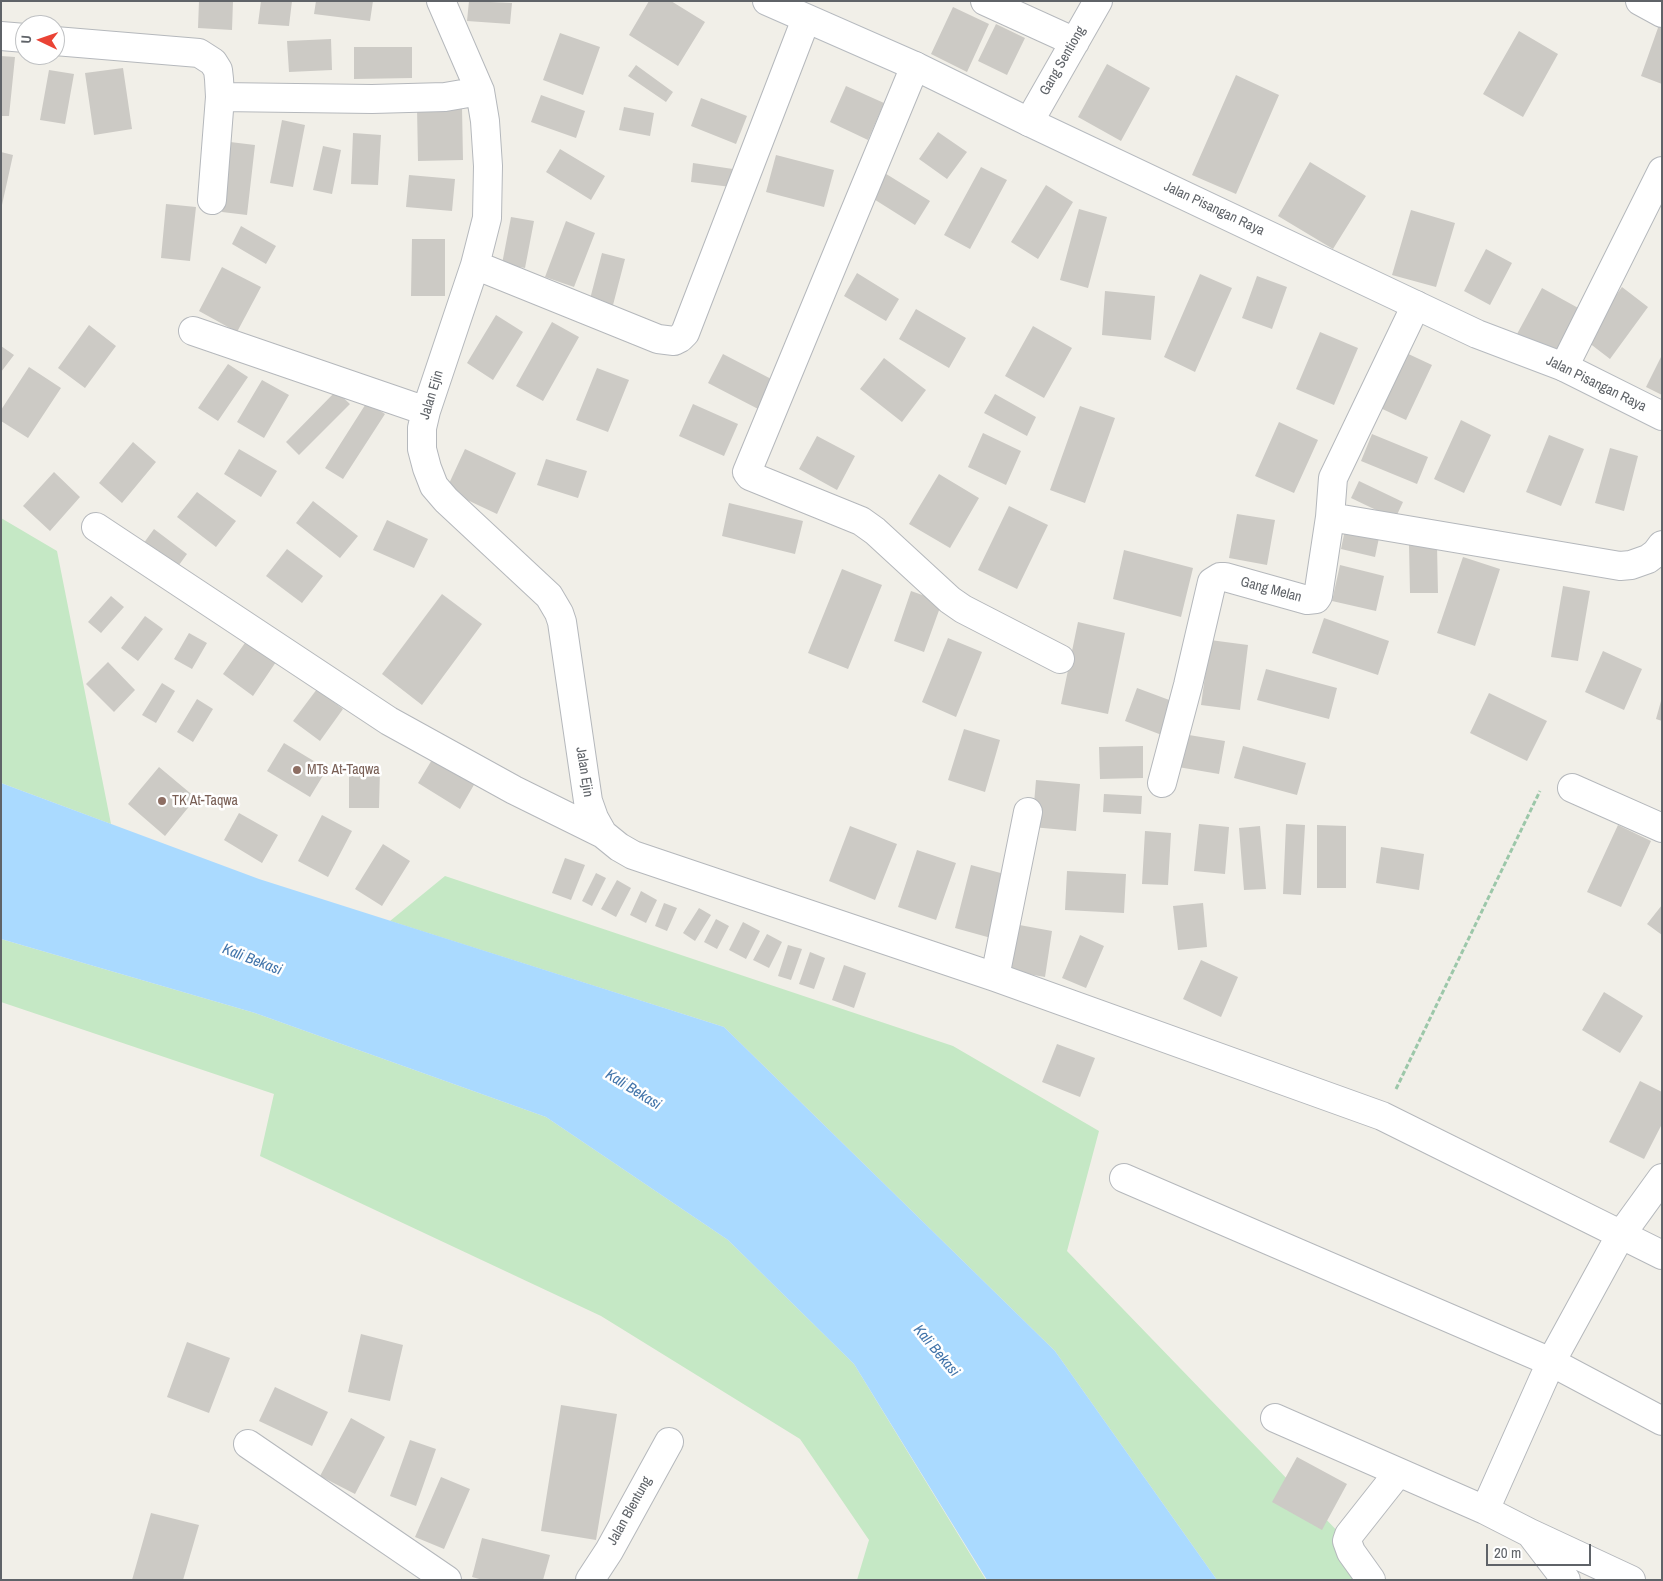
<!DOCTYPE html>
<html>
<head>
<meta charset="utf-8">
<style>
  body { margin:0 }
  #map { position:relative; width:1663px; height:1581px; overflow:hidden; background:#f1efe8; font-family:"Archivo Narrow",sans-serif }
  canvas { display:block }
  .frame { position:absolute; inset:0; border:2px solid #5f6368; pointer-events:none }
  .north { position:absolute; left:15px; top:15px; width:50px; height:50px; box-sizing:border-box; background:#fff; border:1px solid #bfc1c3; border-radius:50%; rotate:273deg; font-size:14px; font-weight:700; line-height:20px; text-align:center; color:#5f6368 }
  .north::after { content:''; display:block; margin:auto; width:18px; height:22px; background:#ea4335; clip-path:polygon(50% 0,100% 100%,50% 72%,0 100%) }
  .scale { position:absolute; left:1486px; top:1544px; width:105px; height:22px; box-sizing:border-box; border:2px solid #5f6368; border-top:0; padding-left:6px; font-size:15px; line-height:18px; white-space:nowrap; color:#5f6368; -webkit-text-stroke:4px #fff; paint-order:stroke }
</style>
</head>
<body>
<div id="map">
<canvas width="1663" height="1581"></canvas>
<div class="frame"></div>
<div class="north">U</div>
<div class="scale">20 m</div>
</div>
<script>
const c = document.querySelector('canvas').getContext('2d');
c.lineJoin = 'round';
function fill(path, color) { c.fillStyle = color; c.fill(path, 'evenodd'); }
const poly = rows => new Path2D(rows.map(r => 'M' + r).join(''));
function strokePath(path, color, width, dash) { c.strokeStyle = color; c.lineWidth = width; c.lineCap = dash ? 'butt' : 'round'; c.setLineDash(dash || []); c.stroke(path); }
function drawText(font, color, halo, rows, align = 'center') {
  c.font = font + ' "Archivo Narrow",sans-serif'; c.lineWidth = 5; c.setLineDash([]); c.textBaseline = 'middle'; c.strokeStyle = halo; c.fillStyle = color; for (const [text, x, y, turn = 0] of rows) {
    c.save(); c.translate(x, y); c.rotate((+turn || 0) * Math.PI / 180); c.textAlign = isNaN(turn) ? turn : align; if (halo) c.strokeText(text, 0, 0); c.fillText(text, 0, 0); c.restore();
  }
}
fill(poly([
  [1,518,57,551,111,824,1,783],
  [445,876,953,1046,1099,1131,1067,1251,1347,1541,1375,1580,1217,1580,1055,1351,724,1027,390,921],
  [1,939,255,1013,546,1117,728,1240,854,1364,986,1580,857,1580,869,1540,800,1439,601,1316,260,1156,274,1094,1,1002]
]), '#c5e8c5');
fill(poly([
  [1,783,259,879,724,1027,1055,1351,1217,1580,987,1580,854,1364,728,1240,546,1117,255,1013,1,939]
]), '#aadaff');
fill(poly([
  [199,1,233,1,232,30,198,28],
  [261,1,292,1,289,26,258,24],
  [316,1,373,1,370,21,314,14],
  [469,1,512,3,510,24,467,21],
  [649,1,671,1,705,22,678,66,629,35],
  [953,7,989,24,967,72,931,54],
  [996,24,1025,38,1007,75,978,61],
  [1659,25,1662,26,1662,84,1641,76],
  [1519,31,1558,54,1523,117,1483,94],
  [560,33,600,47,583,95,543,80],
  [331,39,332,70,289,72,287,41],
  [354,47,412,47,412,78,354,79],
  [1,56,15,57,9,116,1,116],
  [1107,64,1150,88,1121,141,1078,117],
  [636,65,673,92,666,102,628,76],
  [123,68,132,129,94,135,85,73],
  [49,70,74,74,65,124,40,120],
  [1236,75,1279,95,1236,194,1192,175],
  [846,86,884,103,868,140,830,122],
  [541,95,585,111,576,138,531,122],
  [701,98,747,116,736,144,691,126],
  [417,107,462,107,463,160,418,161],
  [624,107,654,113,650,136,619,130],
  [282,120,305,125,293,187,270,183],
  [938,132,967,152,947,179,919,159],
  [353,133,381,135,378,185,351,184],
  [230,142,255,145,247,215,222,212],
  [323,146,341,150,332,194,313,190],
  [560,149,605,176,591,200,546,172],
  [1,152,13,155,2,205,1,205],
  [776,155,834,170,824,207,766,192],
  [1310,162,1366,196,1333,249,1278,216],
  [693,163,733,169,731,187,691,182],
  [981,167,1007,180,970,249,944,235],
  [883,172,930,201,915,225,869,196],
  [409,175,455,179,452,211,406,207],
  [1046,185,1073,202,1038,259,1011,242],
  [166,204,196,207,190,261,161,258],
  [1079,209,1107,217,1088,288,1060,280],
  [1411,210,1455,223,1436,287,1392,275],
  [511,217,534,221,525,268,502,264],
  [566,221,595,233,574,287,545,277],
  [241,226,276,246,266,264,232,244],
  [412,239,445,239,445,296,411,296],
  [1486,249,1512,263,1490,305,1464,291],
  [602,253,625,259,613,305,590,299],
  [222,267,261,287,237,332,199,311],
  [857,273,899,299,886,321,844,296],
  [1200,274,1232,288,1195,372,1164,357],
  [1257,276,1287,287,1272,329,1242,318],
  [1622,287,1648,307,1610,359,1584,339],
  [1542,288,1580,309,1555,354,1517,334],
  [1105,291,1155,296,1151,340,1102,335],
  [916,309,966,338,949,368,899,339],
  [496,315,523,332,493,380,467,363],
  [552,322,579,337,543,401,516,386],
  [89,325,116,346,85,388,58,368],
  [1033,326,1072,348,1044,398,1005,376],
  [1320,332,1358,348,1334,405,1296,389],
  [1,346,14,355,1,372],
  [1402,351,1432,365,1406,420,1376,406],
  [723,354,777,382,762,411,708,383],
  [1662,355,1662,395,1646,387],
  [884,358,926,390,902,422,860,389],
  [228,364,248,377,218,421,198,408],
  [29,367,61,388,28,438,1,421,1,410],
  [597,368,629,380,608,432,576,420],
  [262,380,289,395,264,438,237,422],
  [336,391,350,404,299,455,286,442],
  [995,394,1036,417,1027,436,984,413],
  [367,402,385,414,343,479,325,468],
  [693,404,738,424,724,456,679,436],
  [1080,406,1115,418,1085,503,1050,490],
  [1461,420,1491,435,1464,493,1434,479],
  [1279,422,1318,440,1294,493,1255,476],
  [983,433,1021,451,1006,485,968,467],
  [1372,434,1428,457,1417,484,1361,461],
  [1549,435,1584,449,1561,506,1526,492],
  [817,436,855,456,837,490,799,469],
  [133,442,156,462,122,503,99,483],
  [1610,448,1638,456,1624,511,1595,503],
  [239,449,277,471,261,497,224,474],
  [465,449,516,473,497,514,446,490],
  [546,459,587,471,578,498,537,485],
  [54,472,80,497,50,531,23,506],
  [939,474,979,498,950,548,909,524],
  [1359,481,1403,502,1395,519,1351,498],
  [197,492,236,521,216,547,177,517],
  [313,501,358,536,340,558,296,523],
  [729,503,803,521,795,554,722,536],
  [1009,506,1048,525,1017,589,978,570],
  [1237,514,1275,520,1267,565,1229,558],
  [387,520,428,539,414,568,373,550],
  [1346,525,1380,533,1375,557,1341,549],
  [154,529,187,554,171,576,138,551],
  [1409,545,1437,545,1438,593,1410,593],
  [287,549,323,576,302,603,266,576],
  [1124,550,1193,568,1181,617,1113,599],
  [1463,557,1500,569,1475,646,1437,633],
  [1340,565,1384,576,1376,611,1332,601],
  [842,569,882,585,848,669,808,653],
  [1563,586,1590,591,1578,661,1551,657],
  [911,591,942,602,924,652,894,641],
  [442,594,482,624,422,705,382,674],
  [111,596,124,607,101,633,88,622],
  [145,616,163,629,138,661,121,648],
  [1324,618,1389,641,1378,675,1312,653],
  [1078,622,1125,633,1108,714,1061,704],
  [189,633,207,643,192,669,174,659],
  [948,638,982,652,956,717,922,702],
  [247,640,276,662,253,696,223,674],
  [1210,640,1248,645,1240,710,1201,705],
  [1603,651,1642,669,1624,710,1585,692],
  [108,662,135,690,114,712,86,684],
  [1266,669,1337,688,1329,719,1257,700],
  [162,683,175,691,156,723,142,715],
  [1137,688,1180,704,1167,737,1125,721],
  [317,689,343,709,320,741,293,721],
  [1489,693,1547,721,1527,761,1470,733],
  [197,699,213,709,193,742,177,732],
  [1661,701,1662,701,1662,721,1656,719],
  [964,729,1000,740,985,792,948,780],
  [1183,734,1225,741,1219,774,1178,767],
  [284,743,327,769,310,797,267,771],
  [1143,746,1143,778,1100,779,1099,747],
  [1243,746,1306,763,1297,795,1234,778],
  [433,758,475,783,460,809,418,783],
  [159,767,196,798,165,836,128,804],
  [349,769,380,770,379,808,349,808],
  [1036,780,1080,784,1076,831,1032,827],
  [1104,794,1142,796,1141,814,1103,812],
  [239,813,278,835,262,863,224,840],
  [322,815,352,831,328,877,298,861],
  [1199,824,1229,827,1225,874,1194,871],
  [1286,824,1305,825,1301,895,1283,894],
  [1317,825,1346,826,1346,888,1317,888],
  [1618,825,1651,841,1621,907,1587,892],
  [850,826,897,844,875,900,829,881],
  [1260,826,1266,889,1244,890,1239,828],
  [1145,831,1171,833,1168,885,1142,884],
  [383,844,410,861,382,906,355,889],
  [1381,847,1424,854,1419,890,1376,883],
  [917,850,956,863,936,920,898,907],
  [565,858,585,865,571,900,552,893],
  [971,865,1008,875,991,938,955,928],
  [1067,871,1126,874,1124,913,1065,910],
  [596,873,606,878,592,906,582,901],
  [617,880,631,888,616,917,601,909],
  [641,891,657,900,646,923,630,915],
  [664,903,677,908,667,931,655,926],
  [1203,903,1207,947,1178,950,1173,906],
  [1662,905,1662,935,1647,924],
  [699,908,711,915,695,941,683,933],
  [716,919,729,926,717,949,704,942],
  [743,922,760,931,746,959,729,950],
  [1014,924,1052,931,1045,977,1006,970],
  [767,934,782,942,769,968,753,960],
  [1080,935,1104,946,1086,988,1062,978],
  [788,945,802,949,791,980,778,976],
  [810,952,825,958,814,989,799,984],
  [1201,960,1238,977,1221,1017,1183,999],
  [844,965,866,973,854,1008,832,1000],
  [1604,992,1643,1016,1620,1053,1582,1030],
  [1057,1044,1095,1058,1080,1097,1042,1082],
  [1640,1081,1662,1092,1662,1124,1644,1159,1609,1142],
  [361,1334,403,1345,390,1401,348,1392],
  [187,1342,230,1358,209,1413,167,1397],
  [275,1387,328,1412,312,1446,259,1421],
  [561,1405,617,1414,596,1540,541,1531],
  [351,1418,385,1437,355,1494,320,1476],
  [410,1440,436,1449,416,1506,390,1496],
  [1297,1457,1347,1484,1322,1530,1272,1502],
  [441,1477,470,1489,444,1549,415,1537],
  [151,1513,199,1525,183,1580,132,1580],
  [482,1538,550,1555,543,1580,483,1580,472,1577]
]), '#cccac5');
const street = poly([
  [441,1,480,91,485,121,488,166,487,218,475,265,426,411,422,428,422,449,427,468,434,486,446,500,549,596,559,613,562,622,588,801,594,818,603,834],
  [985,1,1075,42],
  [1640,1,1662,13],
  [1,36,25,38],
  [55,41,199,53,213,62,218,70,219,79,220,97,212,200],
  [915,66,747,472,750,476,861,521,875,531,950,600,963,609,1060,659],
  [220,97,372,99,445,97,480,91],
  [1029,122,1098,1],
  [475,265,658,339,674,341,680,338,685,333,806,19],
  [193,331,426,411],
  [1564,367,1662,171],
  [1330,517,1620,566,1631,565,1648,559,1656,553,1662,545],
  [96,527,389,721,514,790,603,834,619,847,633,855,995,977,1382,1116,1662,1255],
  [1162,783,1188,685,1212,582,1220,577,1225,577,1307,600,1316,599,1318,596,1330,517,1333,478,1416,305],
  [1572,788,1662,828],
  [995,977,1028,812],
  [1124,1178,1551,1362,1662,1421],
  [1275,1418,1485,1510,1530,1533],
  [248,1444,447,1580],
  [1485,1510,1551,1362,1620,1236,1662,1178],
  [590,1580,609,1551,669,1442],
  [1371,1580,1351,1552,1347,1541,1349,1535,1398,1473],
  [1566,1580,1530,1533,1631,1580]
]);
const secondary = poly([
  [767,1,915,66,1029,122,1477,334,1564,367,1662,416]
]);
strokePath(street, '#b5b8bc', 30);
strokePath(secondary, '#b6babf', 30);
strokePath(poly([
  [1396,1089,1540,791]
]), '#9cc7a9', 3, [5, 2.5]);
strokePath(street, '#fff', 28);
strokePath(secondary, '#fff', 28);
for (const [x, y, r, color] of [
  [297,770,5,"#8d6e63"],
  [162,801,5,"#8d6e63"]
]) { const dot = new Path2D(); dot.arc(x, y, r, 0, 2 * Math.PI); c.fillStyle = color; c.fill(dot); strokePath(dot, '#fff', 2); }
drawText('14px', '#5f6368', '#fff', [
  ["Gang Sentiong",1063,61,-60],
  ["Jalan Pisangan Raya",1214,209,25],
  ["Jalan Pisangan Raya",1596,384,26],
  ["Jalan Ejin",432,395,-73],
  ["Gang Melan",1271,590,15],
  ["Jalan Ejin",584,772,81],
  ["Jalan Blentung",630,1511,-61]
]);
drawText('14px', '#785e54', '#fff', [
  ["MTs At-Taqwa",307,770],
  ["TK At-Taqwa",172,801]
], 'left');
drawText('italic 15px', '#4174aa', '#fff', [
  ["Kali Bekasi",252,960,21],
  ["Kali Bekasi",633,1090,32],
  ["Kali Bekasi",936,1351,50]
]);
</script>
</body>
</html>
